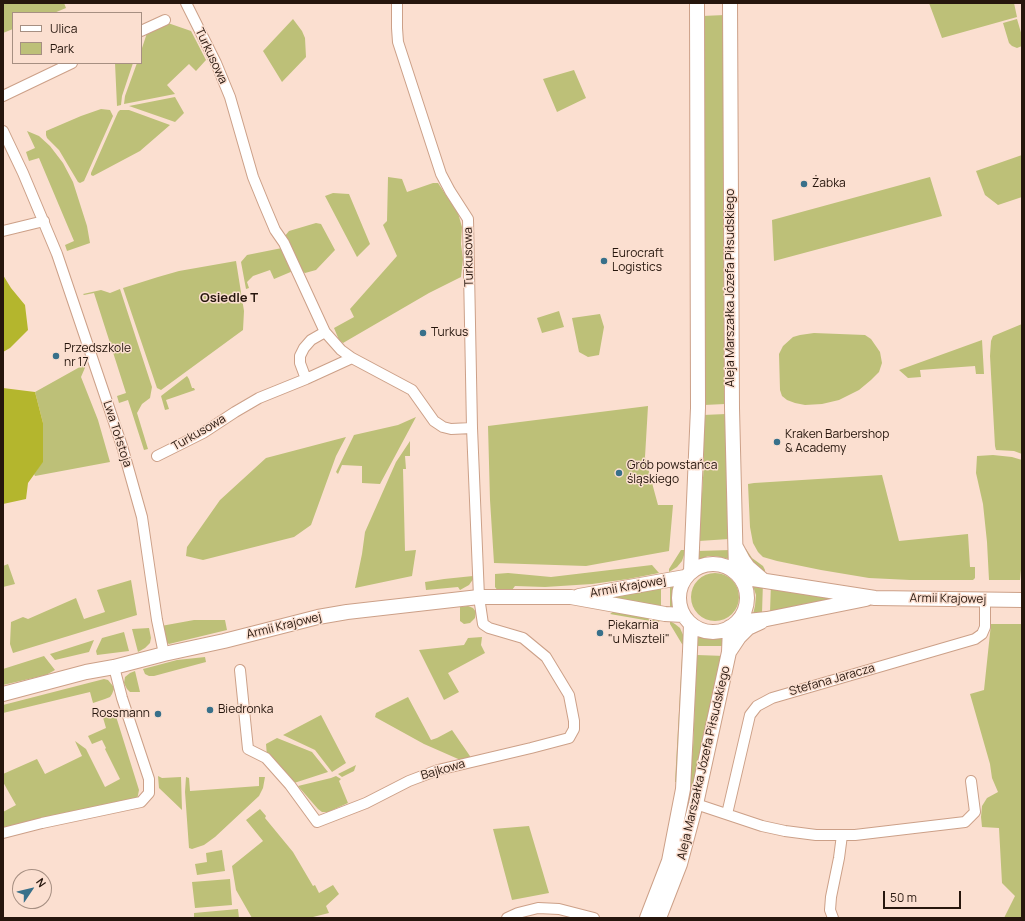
<!DOCTYPE html>
<html>
<head>
<meta charset="utf-8">
<style>
  body { margin:0 }
  #map { position:relative; width:1025px; height:921px; overflow:hidden; background:#fbdfd0; font-family:Manrope,sans-serif }
  canvas { display:block }
  .frame { position:absolute; inset:0; border:4px solid #26160d; pointer-events:none }
  .legend { position:absolute; left:12px; top:12px; width:130px; height:52px; box-sizing:border-box; background:#fbdfd0; border:1px solid #a68f82; margin:0; padding:5px 7px; list-style:none; font-size:12px; color:#26160d }
  .legend li { display:flex; align-items:center; gap:8px; height:20px }
  .legend b { width:20px; border:1px solid #a68f82 }
  .north { position:absolute; left:12px; top:869px; width:40px; height:40px; box-sizing:border-box; background:#fbdfd0; border:1px solid #a68f82; border-radius:50%; rotate:55deg; font-size:11px; font-weight:700; line-height:16px; text-align:center; color:#26160d }
  .north::after { content:''; display:block; margin:auto; width:14px; height:18px; background:#38708a; clip-path:polygon(50% 0,100% 100%,50% 72%,0 100%) }
  .scale { position:absolute; left:883px; top:891px; width:78px; height:18px; box-sizing:border-box; border:2px solid #26160d; border-top:0; padding-left:5px; font-size:12px; line-height:14px; white-space:nowrap; color:#26160d; -webkit-text-stroke:3px #fbdfd0; paint-order:stroke }
</style>
</head>
<body>
<div id="map">
<canvas width="1025" height="921"></canvas>
<div class="frame"></div>
<ul class="legend">
<li><b style="height:5px;background:#fff"></b>Ulica</li>
<li><b style="height:11px;background:#bdc078"></b>Park</li>
</ul>
<div class="north">N</div>
<div class="scale">50 m</div>
</div>
<script>
const c = document.querySelector('canvas').getContext('2d');
c.lineJoin = 'round';
function fill(path, color) { c.fillStyle = color; c.fill(path, 'evenodd'); }
const poly = rows => new Path2D(rows.map(r => 'M' + r).join(''));
function strokePath(path, color, width, dash) { c.strokeStyle = color; c.lineWidth = width; c.lineCap = dash ? 'butt' : 'round'; c.setLineDash(dash || []); c.stroke(path); }
function drawText(font, color, halo, rows, align = 'center') {
  c.font = font + ' Manrope,sans-serif'; c.lineWidth = 3; c.setLineDash([]); c.textBaseline = 'middle'; c.strokeStyle = halo; c.fillStyle = color; for (const [text, x, y, turn = 0] of rows) {
    c.save(); c.translate(x, y); c.rotate((+turn || 0) * Math.PI / 180); c.textAlign = isNaN(turn) ? turn : align; if (halo) c.strokeText(text, 0, 0); c.fillText(text, 0, 0); c.restore();
  }
}
fill(poly([
  [3,3,64,3,66,8,54,13,13,13,13,29,3,33],
  [929,3,1014,3,1017,17,942,38],
  [725,15,725,404,704,405,702,16],
  [293,19,302,31,305,38,306,57,282,82,263,51],
  [1017,19,1022,36,1022,46,1017,48,1012,46,1009,43,1003,23],
  [165,22,191,31,206,60,196,71,189,64,167,85,175,94,124,104,125,96,137,63,141,63,141,51,148,30],
  [115,63,133,63,122,96,121,105,117,106],
  [574,70,586,98,557,112,543,79],
  [175,97,184,113,175,122,129,106],
  [101,109,110,110,113,116,84,181,80,183,78,182,59,150,47,138,46,135,46,131,81,116],
  [120,110,129,110,170,125,140,151,93,176,91,175,91,173,118,112],
  [27,131,39,136,50,146,63,163,73,182,87,226,90,243,67,251,65,245,74,241,39,158,29,161,26,152,35,148],
  [1022,155,1022,197,998,205,985,195,976,171],
  [388,177,402,179,407,192,433,183,438,183,458,213,462,227,461,244,463,259,461,277,429,293,343,343,339,340,334,328,354,317,350,309,397,256,383,225,387,221],
  [930,177,942,216,774,261,772,220],
  [333,193,349,194,370,244,357,257,325,196],
  [316,223,321,224,335,250,316,270,305,273,300,270,284,237,289,231],
  [282,248,293,271,274,279,270,270,253,276,247,282,249,288,246,289,241,262,247,255],
  [236,261,244,311,243,330,161,390,157,388,123,288,158,277,179,271],
  [120,289,152,387,150,398,142,404,137,413,148,449,144,450,128,400,119,403,117,396,126,393,94,293,84,295,83,294,101,290,110,293],
  [559,311,564,327,542,333,537,318],
  [600,314,604,327,599,355,588,357,579,352,572,318],
  [1022,324,1022,454,1014,451,996,450,995,446,990,356,991,341,993,336],
  [814,333,865,335,871,339,880,352,882,363,879,372,871,380,859,390,839,400,822,404,805,405,795,403,787,400,782,396,780,390,779,354,783,346,793,337,800,335],
  [982,340,984,374,976,374,975,366,920,370,921,377,908,378,899,370],
  [87,363,81,377,98,420,110,462,35,476,34,474,43,461,43,423,35,392],
  [187,376,189,379,192,388,194,388,195,390,166,400,169,409,165,410,161,396],
  [648,406,645,457,658,505,673,505,669,551,586,566,494,563,490,500,488,426],
  [726,414,727,498,729,539,699,541,704,462,703,415],
  [416,417,380,484,362,483,362,466,342,465,338,474,336,472,354,435,398,425],
  [346,437,336,456,311,525,294,537,203,560,186,556,187,547,220,500,266,458],
  [410,441,410,456,405,456,406,469,403,469,405,551,416,550,412,576,355,588,362,554,365,532,396,462],
  [993,455,1012,457,1022,460,1022,560,1020,580,989,580,987,542,983,504,976,473,977,456],
  [882,475,899,541,968,534,970,567,975,567,975,578,973,580,910,580,869,578,821,570,777,561,763,557,758,552,753,543,750,527,748,484,754,483],
  [742,549,746,549,752,558,763,566,765,570,765,572,754,568],
  [681,550,684,550,684,555,682,561,677,567,669,572,669,569],
  [731,550,730,559,715,556,708,556,699,560,697,557,697,551],
  [8,564,15,584,3,587,3,566],
  [652,565,659,573,628,579,592,584,545,587,515,586,512,590,498,591,495,587,495,574,508,573,551,577],
  '691 597a24 24 0 1 1 48 0a24 24 0 1 1-48 0Z',
  [473,576,474,578,469,585,460,590,458,587,426,590,425,582,444,579],
  [131,580,137,615,13,653,10,644,11,622,23,617,28,619,76,598,84,619,105,612,97,590],
  [763,582,762,613,753,614,755,606,756,595,752,583],
  [771,583,839,597,770,612],
  [670,584,677,585,675,597,677,608,670,609],
  [661,586,661,607,611,598,610,595],
  [468,606,473,608,476,612,475,618,470,623,464,624,460,621,460,607],
  [614,611,660,620,659,622,656,622,610,614],
  [194,620,225,620,227,630,169,644,166,642,161,626],
  [670,621,675,624,680,628,684,637,684,645,682,644,670,624],
  [991,624,1022,624,1022,918,1004,918,1015,896,1002,883,999,828,982,827,981,817,982,806,987,798,998,792,992,778,990,764,970,694,984,690],
  [149,628,151,638,150,643,145,648,138,652,132,629],
  [124,632,129,651,97,655,96,651,102,638],
  [701,635,713,637,721,637,725,636,727,646,697,646,698,638,699,636],
  [482,637,481,645,485,653,448,673,459,692,444,700,419,650,464,645,468,638],
  [94,640,89,652,55,660,50,654],
  [697,655,725,656,695,787,689,786,693,747],
  [44,656,55,670,46,675,3,685,3,669],
  [686,656,679,782,675,782,682,657],
  [205,657,206,662,154,676,149,676,145,674,143,669,177,660],
  [135,671,140,692,130,692,127,689,124,683,125,677,130,673],
  [104,679,108,680,113,686,114,689,112,694,110,697,105,699,93,703,90,692,3,713,3,705],
  [408,697,431,740,437,738,452,730,472,759,465,762,424,744,375,717,376,713],
  [114,710,139,790,137,800,3,829,3,812,16,805,3,782,3,774,37,759,45,774,82,756,75,741,86,749,105,787,120,779,105,749,106,748,102,740,92,744,88,736,106,728,102,714],
  [321,715,346,763,332,772,315,750,283,735],
  [277,738,312,752,328,772,291,784,267,757,266,744],
  [356,765,354,771,342,777,338,774],
  [158,776,162,778,181,777,182,810,159,788],
  [336,776,341,779,339,781,348,803,328,812,322,812,318,809,298,786,331,778],
  [186,777,189,778,190,791,259,786,259,777,265,777,263,788,259,796,215,837,204,845,192,849,189,848,185,792],
  [260,809,266,816,265,818,293,852,313,886,315,885,319,893,333,885,339,894,326,906,329,913,309,918,252,918,236,890,232,866,263,841,246,820],
  [529,826,549,893,512,900,493,829],
  [222,850,225,871,197,875,195,864,207,862,206,853],
  [230,879,232,905,195,908,192,882],
  [238,909,239,918,194,918,194,913]
]), '#bdc078');
fill(poly([
  [3,275,11,288,25,305,28,330,10,348,3,352],
  [3,388,35,392,43,423,43,462,28,483,26,499,3,504]
]), '#b4b62d');
const street = poly([
  [186,3,216,63,230,97,253,177,264,204,275,230,284,243,325,332,341,350,352,358,412,390,434,421,443,427,451,429,472,428],
  [141,31,165,20],
  [3,96,72,63],
  [3,131,23,173,57,254,122,446,142,517,157,620,164,654],
  [3,231,44,221],
  [306,379,300,363,300,356,304,348,311,340,325,332],
  [157,456,203,433,235,412,259,398,306,379,352,358],
  [240,670,248,749,266,758,290,785,317,822,366,803,409,781,438,770,531,748,569,738,574,729,574,721,569,695,546,657,523,638,489,628,483,624,479,597,472,428,468,219,450,191,441,174,398,42,397,28,397,3],
  [696,804,762,826,785,831,816,835,855,835,965,822,975,812,971,781],
  [727,814,750,715,757,706,772,698,975,639,982,634,985,627,985,599],
  [3,833,42,823,141,802,149,793,149,779,122,698,114,667],
  [507,918,518,913,538,908,559,909,594,918],
  [833,918,830,910,831,897,839,858,842,835]
]);
const secondary = poly([
  [730,3,732,408,736,572],
  [736,547,743,560,748,567,763,580],
  '679 598a34 34 0 1 1 68 0a34 34 0 1 1-68 0Z',
  [691,571,698,408,697,3],
  [740,577,875,598,1022,600],
  [579,596,685,577],
  [737,622,767,619,866,599],
  [729,652,739,637,748,628,761,622],
  [3,694,86,672,114,667,164,654,224,641,318,617,347,612,479,597,571,597,665,614,683,615],
  [647,918,669,861,683,789,690,651,691,624],
  [659,918,680,864,696,804,729,652,730,627]
]);
strokePath(street, '#cca088', 12);
strokePath(secondary, '#cca088', 16);
strokePath(street, '#fff', 10);
strokePath(secondary, '#fff', 14);
for (const [x, y, r, color] of [
  [804,184,4,"#38708a"],
  [604,261,4,"#38708a"],
  [423,333,4,"#38708a"],
  [56,356,4,"#38708a"],
  [777,442,4,"#38708a"],
  [619,473,4,"#38708a"],
  [600,633,4,"#38708a"],
  [210,710,4,"#38708a"],
  [158,714,4,"#38708a"]
]) { const dot = new Path2D(); dot.arc(x, y, r, 0, 2 * Math.PI); c.fillStyle = color; c.fill(dot); strokePath(dot, '#fbdfd0', 1.5); }
drawText('12px', '#26160d', '#fbdfd0', [
  ["Turkusowa",211,56,65],
  ["Turkusowa",469,257,-91],
  ["Aleja Marszałka Józefa Piłsudskiego",731,288,-90],
  ["Turkusowa",199,433,-30],
  ["Lwa Tołstoja",117,434,72],
  ["Armii Krajowej",628,587,-10],
  ["Armii Krajowej",948,599,1],
  ["Armii Krajowej",284,626,-14],
  ["Stefana Jaracza",832,680,-16],
  ["Aleja Marszałka Józefa Piłsudskiego",704,763,-77],
  ["Bajkowa",443,770,-16]
]);
drawText('12px', '#26160d', '#fbdfd0', [
  ["Żabka",812,184],
  ["Eurocraft",612,254],
  ["Logistics",612,268],
  ["Turkus",431,333],
  ["Przedszkole",64,349],
  ["nr 17",64,363],
  ["Kraken Barbershop",785,435],
  ["& Academy",785,449],
  ["Grób powstańca",627,466],
  ["śląskiego",627,480],
  ["Piekarnia",608,626],
  ["\"u Miszteli\"",608,640],
  ["Biedronka",218,710],
  ["Rossmann",150,714,"right"]
], 'left');
drawText('bold 13px', '#26160d', '#fbdfd0', [
  ["Osiedle T",229,298]
]);
</script>
</body>
</html>
